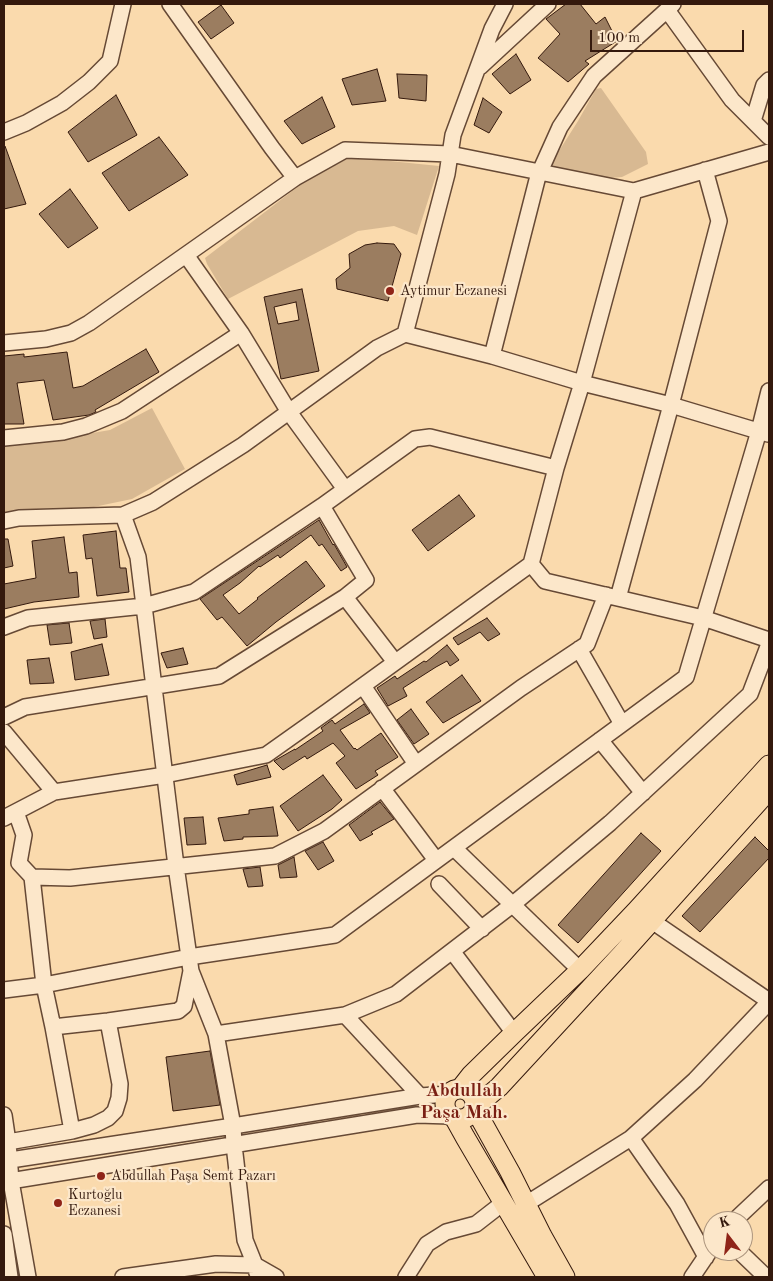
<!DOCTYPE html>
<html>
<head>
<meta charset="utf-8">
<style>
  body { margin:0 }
  #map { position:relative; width:773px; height:1281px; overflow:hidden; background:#fadaad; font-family:"Old Standard TT",serif }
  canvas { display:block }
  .frame { position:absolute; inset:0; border:5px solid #34190d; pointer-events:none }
  .north { position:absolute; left:703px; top:1211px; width:50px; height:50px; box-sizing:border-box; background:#fce7ca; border:1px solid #ac957e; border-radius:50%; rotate:345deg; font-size:14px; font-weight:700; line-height:20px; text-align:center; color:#34190d }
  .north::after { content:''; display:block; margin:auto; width:18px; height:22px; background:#8f2418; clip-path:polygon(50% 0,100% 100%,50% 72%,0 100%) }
  .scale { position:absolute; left:590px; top:30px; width:154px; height:22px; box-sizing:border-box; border:2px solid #34190d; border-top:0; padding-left:6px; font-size:15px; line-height:18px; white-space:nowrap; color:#34190d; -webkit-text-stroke:4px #fce7ca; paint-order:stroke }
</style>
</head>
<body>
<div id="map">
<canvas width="773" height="1281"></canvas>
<div class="frame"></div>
<div class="north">K</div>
<div class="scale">100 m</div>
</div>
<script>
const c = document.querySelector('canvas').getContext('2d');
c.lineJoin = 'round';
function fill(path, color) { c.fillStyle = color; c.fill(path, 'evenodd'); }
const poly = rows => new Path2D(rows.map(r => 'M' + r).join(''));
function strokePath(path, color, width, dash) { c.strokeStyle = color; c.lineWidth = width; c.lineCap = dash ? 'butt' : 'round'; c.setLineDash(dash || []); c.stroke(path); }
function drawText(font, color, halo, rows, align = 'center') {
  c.font = font + ' "Old Standard TT",serif'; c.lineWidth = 4.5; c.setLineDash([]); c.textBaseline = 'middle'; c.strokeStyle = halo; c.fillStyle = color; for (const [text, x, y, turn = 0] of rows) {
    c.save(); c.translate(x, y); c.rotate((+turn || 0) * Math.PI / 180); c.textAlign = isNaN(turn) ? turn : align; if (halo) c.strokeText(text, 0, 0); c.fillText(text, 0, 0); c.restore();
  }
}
fill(poly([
  [601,88,646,152,648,164,622,177,596,179,552,170,552,162,578,121,596,89],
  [350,157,439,166,417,235,394,226,358,231,228,299,207,264,205,258,304,182],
  [152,408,185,469,132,499,84,509,67,508,4,514,4,445,69,437,110,430]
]), '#d8b992');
const building = poly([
  [566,4,580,4,596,24,605,17,617,41,585,61,589,64,568,82,538,58,560,34,546,19,566,4],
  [221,5,234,23,211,39,198,22,221,5],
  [516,54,531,80,510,94,492,74,516,54],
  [377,69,386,101,352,105,342,79,377,69],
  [397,74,427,75,426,101,399,98,397,74],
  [116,95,137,135,88,162,68,132,116,95],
  [322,97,335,127,302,144,284,121,322,97],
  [483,98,502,112,489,133,474,125,483,98],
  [159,137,188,175,129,211,102,173,159,137],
  [4,146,5,146,26,204,4,209,4,146],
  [70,189,98,228,68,248,39,214,70,189],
  [377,243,394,244,401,254,388,301,337,289,336,279,350,268,349,254,365,245,377,243],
  [302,289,319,371,281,379,264,297,302,289],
  [296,302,299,320,278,324,274,307,296,302],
  [146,349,159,372,95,410,96,412,89,415,53,420,44,380,17,383,24,424,4,424,4,356,24,354,24,357,67,352,73,388,83,386,146,349],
  [459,495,475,516,428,551,412,530,459,495],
  [319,520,333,545,334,544,347,567,341,571,322,544,319,546,311,535,280,558,278,555,260,567,259,566,240,583,223,595,239,614,258,599,257,598,306,561,325,586,276,622,247,646,222,617,217,620,200,599,319,520],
  [116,531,120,568,126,568,129,592,97,596,92,558,86,559,83,535,116,531],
  [64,537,69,573,77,572,79,597,34,602,4,609,4,584,36,578,32,541,64,537],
  [4,539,8,539,13,566,4,568,4,539],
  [487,618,500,634,488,641,480,632,458,645,453,638,487,618],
  [105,619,107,637,94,639,90,621,105,619],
  [69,623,72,643,50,645,47,625,69,623],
  [102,644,109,675,75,680,71,652,102,644],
  [447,645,459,660,450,666,447,661,436,667,403,688,407,696,388,706,377,688,395,676,397,679,424,661,426,662,447,645],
  [183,648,188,664,167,668,161,653,183,648],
  [49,658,54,683,30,684,27,660,49,658],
  [462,675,481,701,443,723,426,702,462,675],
  [364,704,370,713,340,730,354,749,355,748,357,750,381,733,398,757,375,771,378,775,356,789,336,763,345,756,333,743,307,759,305,756,283,770,274,761,295,749,295,750,323,731,321,728,332,720,335,724,364,704],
  [411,709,429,734,414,744,397,720,411,709],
  [267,765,271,777,237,785,234,775,267,765],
  [323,775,342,800,332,809,298,831,280,806,323,775],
  [380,802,394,819,371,832,373,834,360,841,349,825,380,802],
  [273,807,278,836,243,837,243,839,224,841,218,818,249,814,249,810,273,807],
  [203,817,206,844,187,845,184,818,203,817],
  [641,833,661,851,578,943,558,925,641,833],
  [755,837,769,851,769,858,700,932,682,916,755,837],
  [323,842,334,861,318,870,305,851,323,842],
  [294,857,297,877,280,878,278,865,294,857],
  [260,867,263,886,248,887,243,869,260,867],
  [210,1051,220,1105,173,1111,166,1057,210,1051]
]);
fill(building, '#9b7d60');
strokePath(building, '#34190d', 1);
const minor = poly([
  [170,4,272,148,295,178],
  [673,4,667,10,732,100,769,137],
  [480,67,548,4],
  [753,121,764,85,769,80],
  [4,132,26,123,62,103,89,82,110,61,123,4],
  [186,255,241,333,289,412,345,489],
  [405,334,447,174,453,135,492,29,505,4],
  [4,343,46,339,71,333,89,323,295,178,345,150,450,154,634,191],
  [492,356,538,176,560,127,594,76,667,10],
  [4,438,63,432,86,426,122,411,241,333],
  [322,506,366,580,345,597,395,662],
  [123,515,138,557,176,866,191,971,216,1034,233,1126,234,1145,245,1240,255,1265,276,1277],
  [4,521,19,518,123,515,153,502,243,445,377,348,405,334,492,356,582,383,671,405,768,434],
  [531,564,545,581,703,618,769,640],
  [618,598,671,405,719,221,705,170],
  [4,627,28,618,144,606,194,592,322,506,415,439,430,437,556,468],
  [579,649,622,724],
  [363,686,416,764],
  [4,717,25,707,219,676,345,597],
  [4,732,54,792,165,775,266,755,328,711,531,564,556,468,582,383,634,191,769,152],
  [600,740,643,793],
  [382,788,436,860],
  [16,812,24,835,19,863,32,877,44,985,53,1027,72,1131],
  [4,818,54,792],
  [454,848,580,970],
  [32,877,70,878,275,856,324,831,521,688,587,644,606,595],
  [439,884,482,929],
  [652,921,769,1001],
  [452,951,514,1033],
  [4,990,44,985,189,957,335,935,686,677,759,431,769,391],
  [345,1015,420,1096],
  [53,1027,108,1021,178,1011,184,1006,191,971],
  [216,1034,345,1015,396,994,512,905,610,823,750,694,769,644],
  [4,1115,8,1142,11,1181,28,1277],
  [631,1138,677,1204,706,1257],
  [8,1142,72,1131,94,1125,108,1118,115,1111,119,1098,120,1084,108,1021],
  [4,1161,233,1126,420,1096,449,1094],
  [4,1182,417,1115,450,1116],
  [526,1204,631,1138,695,1080,769,1002],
  [734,1221,769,1188],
  [4,1234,10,1277],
  [739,1251,766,1277],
  [123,1277,216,1264,255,1265,257,1273],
  [406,1277,427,1244,446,1232,476,1224,503,1203],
  [692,1277,713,1246]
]);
const major = poly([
  [460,1089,471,1075,514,1033,580,970,637,910,769,765],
  '445 1104a15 15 0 1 1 30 0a15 15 0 1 1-30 0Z',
  [475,1107,499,1087,621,955,769,790],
  [475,1109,510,1172,542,1236,565,1277],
  [455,1119,465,1137,547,1277]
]);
strokePath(minor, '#664935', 18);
strokePath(major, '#34190d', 21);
strokePath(minor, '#fce7ca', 15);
strokePath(major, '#fadaad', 19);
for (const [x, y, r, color] of [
  [390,291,5,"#8f2418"],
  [101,1176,5,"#8f2418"],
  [58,1203,5,"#8f2418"]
]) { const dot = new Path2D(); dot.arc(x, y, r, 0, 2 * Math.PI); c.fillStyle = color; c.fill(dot); strokePath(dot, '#fce7ca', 2); }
drawText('14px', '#34190d', '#fce7ca', [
  ["Aytimur Eczanesi",400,291],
  ["Abdullah Paşa Semt Pazarı",111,1176],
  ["Kurtoğlu",68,1195],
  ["Eczanesi",68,1211]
], 'left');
drawText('bold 19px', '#7a1f14', '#fce7ca', [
  ["Abdullah",464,1091],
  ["Paşa Mah.",464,1113]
]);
</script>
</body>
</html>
